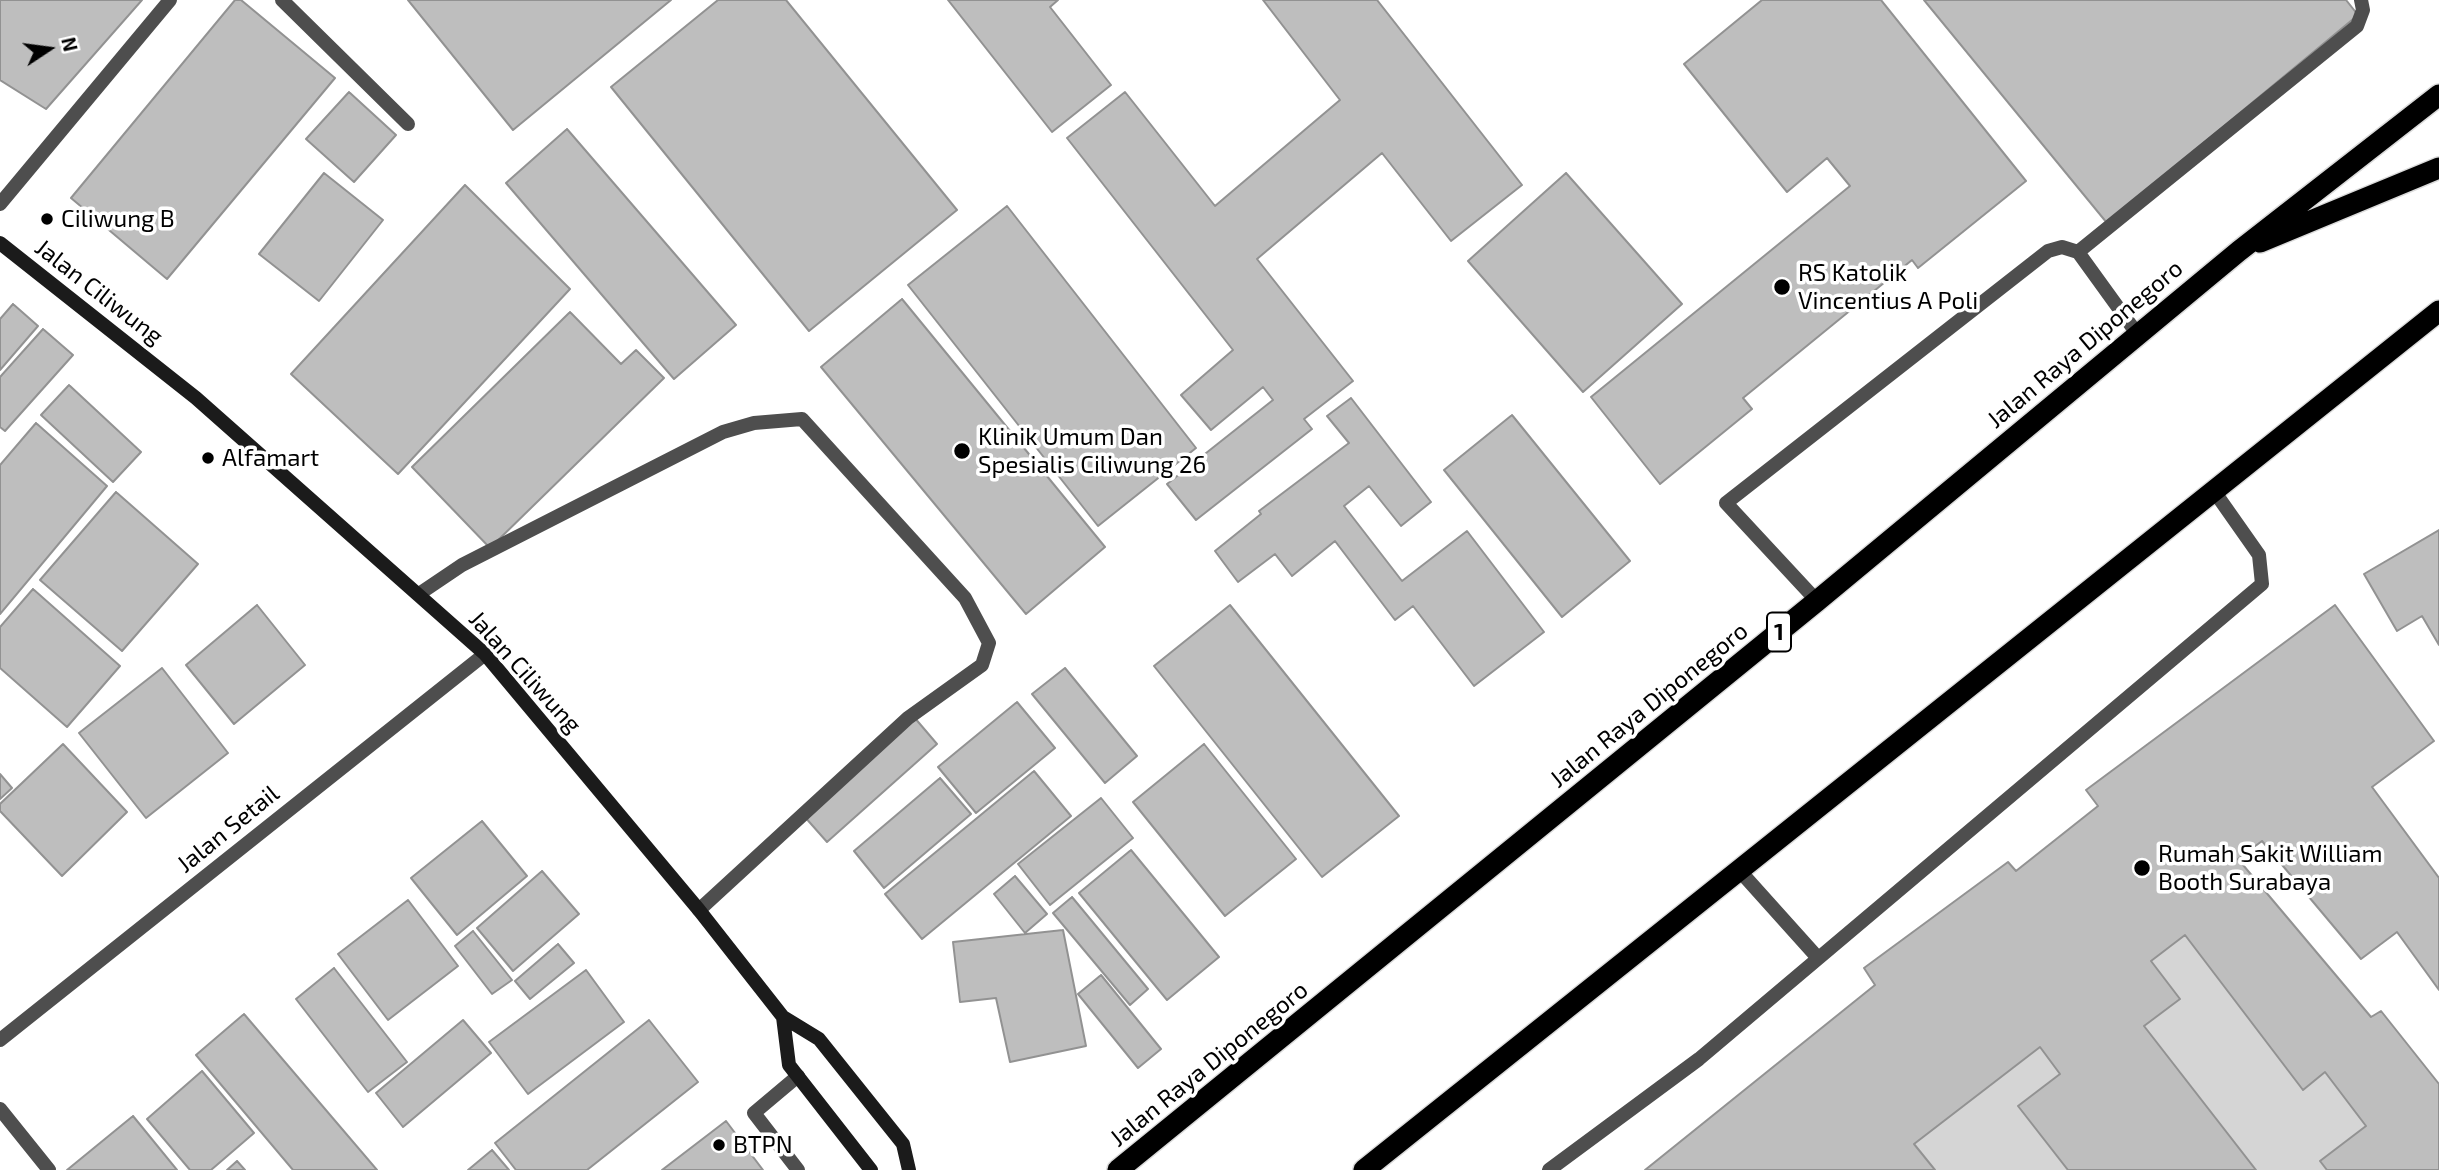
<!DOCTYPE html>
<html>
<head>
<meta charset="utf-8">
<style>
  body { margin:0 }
  #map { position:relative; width:2439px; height:1170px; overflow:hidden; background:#fff; font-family:"Exo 2",sans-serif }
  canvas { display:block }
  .north { position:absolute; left:14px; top:14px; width:70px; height:70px; -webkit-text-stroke:5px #fff; paint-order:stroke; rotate:77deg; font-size:19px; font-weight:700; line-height:28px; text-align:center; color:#000 }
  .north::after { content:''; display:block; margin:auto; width:24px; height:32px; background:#000; clip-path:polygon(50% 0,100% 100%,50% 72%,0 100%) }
</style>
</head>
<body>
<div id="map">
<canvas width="2439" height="1170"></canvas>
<div class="north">N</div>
</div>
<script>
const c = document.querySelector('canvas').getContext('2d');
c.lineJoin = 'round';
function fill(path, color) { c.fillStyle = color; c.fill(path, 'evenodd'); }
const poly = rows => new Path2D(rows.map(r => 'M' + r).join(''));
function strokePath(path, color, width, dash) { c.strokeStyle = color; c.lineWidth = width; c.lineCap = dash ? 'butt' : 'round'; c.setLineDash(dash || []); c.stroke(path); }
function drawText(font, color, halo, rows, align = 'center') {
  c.font = font + ' "Exo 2",sans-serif'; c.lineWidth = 7; c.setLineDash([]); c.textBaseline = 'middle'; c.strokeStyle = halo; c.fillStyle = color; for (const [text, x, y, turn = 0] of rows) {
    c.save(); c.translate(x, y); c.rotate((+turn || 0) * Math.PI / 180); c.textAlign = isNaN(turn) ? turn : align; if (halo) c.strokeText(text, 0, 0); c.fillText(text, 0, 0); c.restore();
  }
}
fill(poly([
  [2185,935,2303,1090,2325,1072,2366,1126,2321,1161,2327,1170,2256,1170,2144,1026,2180,999,2151,961],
  [2040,1047,2060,1074,2018,1106,2068,1170,1935,1170,1914,1144]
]), '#d5d5d5');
const building = poly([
  [0,0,142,0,46,109,0,80,0,0],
  [235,0,241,0,335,78,167,279,71,198,235,0],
  [408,0,671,0,513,130,408,0],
  [718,0,786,0,957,210,809,331,611,87,718,0],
  [948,0,1058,0,1050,7,1111,85,1052,132,948,0],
  [1263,0,1377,0,1522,185,1451,241,1382,153,1257,259,1353,381,1304,419,1312,429,1196,520,1167,484,1273,400,1263,387,1211,430,1181,395,1233,350,1067,138,1125,92,1215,206,1340,100,1263,0],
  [1762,0,1881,0,2026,181,1918,268,1912,260,1743,398,1752,409,1660,484,1591,397,1850,186,1827,158,1787,192,1684,64,1762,0],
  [1924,0,2346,0,2358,15,2107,223,1924,0],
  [349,92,396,135,354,182,306,139,349,92],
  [567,129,736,325,674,379,506,183,567,129],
  [324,173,383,220,319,301,259,254,324,173],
  [1566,173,1682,304,1583,392,1468,261,1566,173],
  [465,185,570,289,398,474,291,374,465,185],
  [1007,206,1196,448,1098,526,908,285,1007,206],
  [902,299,1105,547,1026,614,821,367,902,299],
  [13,304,38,326,0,370,0,319,13,304],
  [570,312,621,364,636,350,664,378,490,548,412,467,570,312],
  [43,329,73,355,5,431,0,427,0,377,43,329],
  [69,385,141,452,113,482,41,415,69,385],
  [1351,398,1431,502,1401,526,1369,486,1344,506,1402,581,1467,531,1544,632,1474,686,1413,606,1395,620,1335,541,1292,576,1275,554,1238,582,1215,551,1261,514,1259,511,1349,443,1327,416,1351,398],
  [1512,415,1630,561,1562,617,1444,470,1512,415],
  [36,423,107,486,0,614,0,465,36,423],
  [116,492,198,564,122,651,40,580,116,492],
  [2439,530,2439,645,2422,616,2397,631,2364,574,2439,530],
  [33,589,120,666,67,727,0,668,0,627,33,589],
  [257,605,305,665,234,724,186,665,257,605],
  [1230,605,1399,816,1322,877,1154,666,1230,605],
  [2335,605,2434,741,2372,787,2439,878,2439,990,2397,932,2361,959,2262,841,2238,859,2371,1017,2381,1011,2439,1084,2439,1170,2327,1170,2320,1161,2366,1126,2325,1072,2303,1090,2185,935,2151,961,2180,999,2144,1026,2256,1170,2068,1170,2018,1106,2060,1074,2040,1047,1914,1144,1935,1170,1645,1170,1875,985,1864,968,2008,862,2016,871,2098,806,2086,790,2335,605],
  [162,668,228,753,146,818,79,733,162,668],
  [1065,668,1137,756,1105,783,1032,694,1065,668],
  [1017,702,1055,748,976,813,938,767,1017,702],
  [914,717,937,744,827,842,804,816,914,717],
  [63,744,127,812,62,876,0,811,0,804,63,744],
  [1204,744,1296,859,1225,916,1133,802,1204,744],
  [1034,771,1071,816,922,939,885,894,1034,771],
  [0,774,12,788,0,799,0,774],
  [940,778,971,814,884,888,854,851,940,778],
  [1101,798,1133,838,1050,905,1018,864,1101,798],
  [482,821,527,876,457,935,411,878,482,821],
  [1131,850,1219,957,1167,1000,1079,893,1131,850],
  [542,871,579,914,513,971,477,928,542,871],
  [1015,876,1047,914,1025,933,994,894,1015,876],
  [1072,897,1148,989,1130,1005,1053,913,1072,897],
  [408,900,458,966,388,1020,338,954,408,900],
  [1063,930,1086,1046,1010,1062,996,998,960,1002,953,942,1063,930],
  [473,931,512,980,492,994,455,946,473,931],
  [558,944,574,963,530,999,515,981,558,944],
  [334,968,407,1062,368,1092,296,999,334,968],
  [586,970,624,1022,528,1094,489,1042,586,970],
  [1101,975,1161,1049,1138,1068,1078,994,1101,975],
  [244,1014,377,1170,293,1170,196,1055,244,1014],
  [463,1020,491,1053,403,1127,376,1093,463,1020],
  [649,1020,698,1082,587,1170,516,1170,495,1143,649,1020],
  [202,1071,254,1133,211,1170,190,1170,147,1119,202,1071],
  [133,1116,177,1170,67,1170,133,1116],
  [726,1121,763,1170,662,1170,726,1121],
  [492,1150,509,1170,468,1170,492,1150],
  [237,1161,245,1170,227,1170,237,1161]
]);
fill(building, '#bebebe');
strokePath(building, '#929292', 2);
const highway = poly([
  [2260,242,2439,168],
  [1118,1170,1817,601,2239,251,2439,95],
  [1364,1170,2439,311]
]);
strokePath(highway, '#dbdbdb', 24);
strokePath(poly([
  [282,0,408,124],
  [0,204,170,0],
  [2078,252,2357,26,2363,10,2361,0],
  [419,594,462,565,723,432,754,423,802,419,965,598,989,643,982,665,908,718,699,910],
  [1817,601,1726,503,2048,251,2062,247,2078,252,2138,335],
  [1739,870,1818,958],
  [0,1109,49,1170],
  [798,1170,754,1113,798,1076],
  [1549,1170,1699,1059,2262,584,2259,555,2214,491]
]), '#4e4e4e', 14);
strokePath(poly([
  [0,1040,485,654]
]), '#4e4e4e', 14);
strokePath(poly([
  [0,243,196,398,485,654,699,910,783,1017,819,1039,903,1144,909,1170],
  [783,1017,789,1065,871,1170]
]), '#1b1b1b', 14);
strokePath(highway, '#000', 21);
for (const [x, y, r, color] of [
  [47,219,7,"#000"],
  [1782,287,9,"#000"],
  [962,451,9,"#000"],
  [208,458,7,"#000"],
  [2142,868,9,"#000"],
  [719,1145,7,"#000"]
]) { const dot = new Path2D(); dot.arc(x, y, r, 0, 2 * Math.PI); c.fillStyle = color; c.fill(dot); strokePath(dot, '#fff', 2.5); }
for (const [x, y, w] of [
  [1779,632,24]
]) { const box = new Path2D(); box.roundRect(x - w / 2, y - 19.5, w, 39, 5); c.fillStyle = '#fff'; c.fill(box); strokePath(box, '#000', 2); }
drawText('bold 23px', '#000', null, [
  ["1",1779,632]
]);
drawText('24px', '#000', '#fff', [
  ["Ciliwung B",61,219],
  ["RS Katolik",1798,273],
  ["Vincentius A Poli",1798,301],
  ["Klinik Umum Dan",978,437],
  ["Spesialis Ciliwung 26",978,465],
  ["Alfamart",222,458],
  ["Rumah Sakit William",2158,854],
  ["Booth Surabaya",2158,882],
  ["BTPN",733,1145]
], 'left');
drawText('24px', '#000', '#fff', [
  ["Jalan Ciliwung",99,292,38],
  ["Jalan Raya Diponegoro",2085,344,-40],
  ["Jalan Ciliwung",525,672,48],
  ["Jalan Raya Diponegoro",1649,705,-39],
  ["Jalan Setail",228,829,-39],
  ["Jalan Raya Diponegoro",1209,1064,-39]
]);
</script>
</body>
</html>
